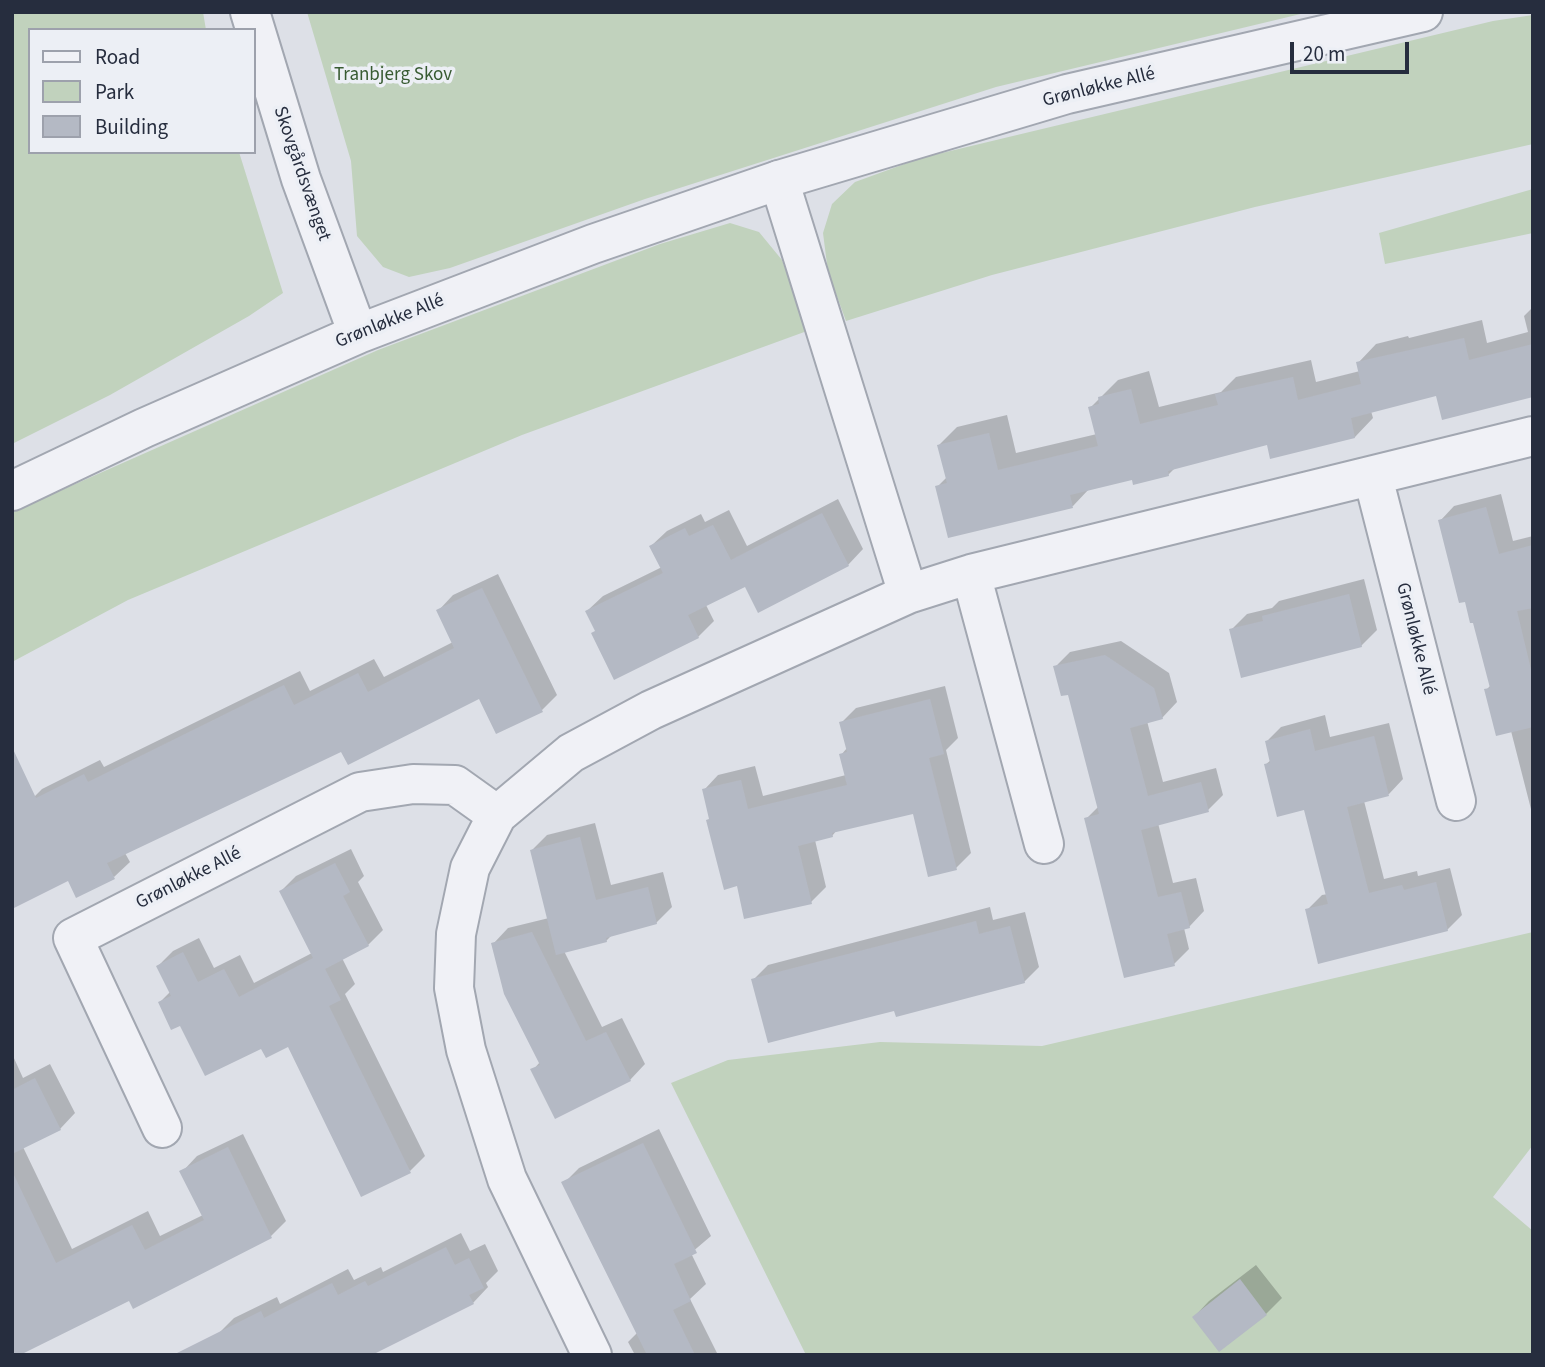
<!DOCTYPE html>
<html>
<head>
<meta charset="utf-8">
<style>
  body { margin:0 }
  #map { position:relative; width:1545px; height:1367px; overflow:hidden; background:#dde0e7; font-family:"Source Sans 3",sans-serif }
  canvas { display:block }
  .frame { position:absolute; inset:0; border:14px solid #262d3e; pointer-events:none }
  .legend { position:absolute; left:28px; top:28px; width:228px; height:126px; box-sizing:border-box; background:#eceff5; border:2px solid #9da1ac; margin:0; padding:9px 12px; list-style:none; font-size:21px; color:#262d3e }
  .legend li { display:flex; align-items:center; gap:14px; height:35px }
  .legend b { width:35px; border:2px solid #9da1ac }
  .scale { position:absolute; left:1290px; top:42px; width:119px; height:32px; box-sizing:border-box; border:4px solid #262d3e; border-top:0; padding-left:9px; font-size:21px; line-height:24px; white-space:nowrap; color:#262d3e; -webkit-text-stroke:5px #eceff5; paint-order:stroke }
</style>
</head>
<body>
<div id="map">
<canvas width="1545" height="1367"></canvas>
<div class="frame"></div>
<ul class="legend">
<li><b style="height:9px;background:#f0f1f6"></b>Road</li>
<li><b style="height:19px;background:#c1d2bd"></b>Park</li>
<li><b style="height:19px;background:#b4b9c4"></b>Building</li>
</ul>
<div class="scale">20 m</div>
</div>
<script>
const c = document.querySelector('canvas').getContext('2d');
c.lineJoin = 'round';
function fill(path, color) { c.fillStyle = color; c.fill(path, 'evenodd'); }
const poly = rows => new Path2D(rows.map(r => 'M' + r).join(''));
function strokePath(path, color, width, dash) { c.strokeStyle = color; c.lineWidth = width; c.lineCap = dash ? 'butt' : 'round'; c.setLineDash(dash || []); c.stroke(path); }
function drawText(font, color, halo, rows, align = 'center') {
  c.font = font + ' "Source Sans 3",sans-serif'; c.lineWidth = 7; c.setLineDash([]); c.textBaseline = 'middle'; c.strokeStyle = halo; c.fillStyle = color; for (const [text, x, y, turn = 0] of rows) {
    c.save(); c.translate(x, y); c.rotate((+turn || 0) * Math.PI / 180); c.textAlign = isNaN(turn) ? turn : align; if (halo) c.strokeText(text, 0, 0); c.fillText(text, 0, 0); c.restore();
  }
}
fill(poly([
  [12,12,203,12,206,30,30,30,30,152,239,152,283,293,249,316,110,395,12,444],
  [307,12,1309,12,996,87,645,199,450,268,409,277,383,267,357,236,351,161],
  [1533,15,1533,144,1255,207,992,275,846,321,828,272,823,233,832,204,855,182,921,158,1493,21],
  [1533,189,1533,233,1385,264,1379,233],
  [730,223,759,232,782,260,807,331,522,435,128,600,12,662,12,512,378,350,660,244],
  [1533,932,1533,1145,1493,1197,1533,1231,1533,1355,806,1355,671,1083,728,1060,880,1042,1042,1046]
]), '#c1d2bd');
fill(poly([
  [1533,307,1533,396,1437,394,1371,411,1373,418,1355,437,1268,443,1176,467,1168,475,1133,477,1090,488,1073,506,937,487,947,477,939,445,957,427,1007,415,1016,453,1097,434,1090,408,1118,380,1149,371,1159,407,1221,392,1236,377,1311,360,1316,382,1360,371,1358,363,1376,344,1408,336,1409,338,1482,320,1487,343,1528,332,1524,316],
  [1501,494,1513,541,1533,536,1533,817,1511,731,1486,690,1491,685,1474,621,1440,521,1454,506],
  [838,499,863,549,848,565,746,585,706,605,714,621,698,637,597,630,587,611,603,596,662,567,651,546,667,531,701,514,705,522,729,510,747,546],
  [498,574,557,695,542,710,480,697,342,749,125,853,130,862,114,877,27,804,42,789,100,760,104,767,300,671,310,691,374,659,384,677,453,642,438,611,453,595],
  [1364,579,1377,630,1361,646,1231,630,1247,614,1272,608,1279,601],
  [1121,641,1169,673,1177,702,1162,718,1147,721,1163,782,1216,768,1223,795,1208,810,1158,823,1173,883,1196,878,1204,911,1189,927,1184,928,1189,949,1174,964,1086,819,1099,806,1069,693,1055,667,1070,652],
  [945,686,958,738,946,750,971,853,956,868,914,812,837,830,832,836,815,840,826,887,811,902,738,884,711,818,704,790,718,775,755,766,763,796,846,775,841,755,847,748,841,723,856,708],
  [1325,715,1330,737,1389,723,1403,779,1389,794,1364,801,1384,879,1417,871,1418,876,1450,868,1462,915,1447,930,1307,910,1322,895,1328,894,1305,807,1265,765,1271,760,1266,742,1281,727],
  [595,823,611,885,663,872,672,907,656,923,613,934,606,941,564,951,602,1027,622,1018,645,1064,630,1080,533,1070,540,1062,493,944,508,928,549,918,532,850,547,835],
  [351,849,364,876,358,882,383,930,368,945,342,958,355,984,345,994,425,1156,410,1171,288,1044,262,1047,180,1023,160,1002,170,992,158,966,173,951,199,938,214,968,240,955,254,983,312,953,281,891,296,876],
  [990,907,993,920,1025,912,1039,967,1024,982,896,1009,753,980,768,965],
  [13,1056,23,1078,50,1064,75,1113,60,1129,23,1147,72,1249,148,1211,160,1236,203,1215,182,1172,197,1156,243,1134,286,1221,271,1236,130,1298,12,1297],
  [659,1129,711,1236,691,1253,706,1284,690,1299,718,1355,635,1355,628,1342,638,1332,564,1183,579,1168],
  [461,1233,470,1251,485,1244,498,1271,486,1283,488,1287,473,1303,218,1334,234,1318,277,1297,280,1304,348,1269,354,1280,381,1267,383,1272],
  [1256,1265,1282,1298,1266,1314,1219,1350,1194,1317,1209,1301]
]), '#0003');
fill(poly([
  [1464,338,1469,360,1533,344,1533,397,1442,420,1436,396,1351,418,1355,438,1270,459,1267,445,1168,471,1169,476,1133,485,1132,480,1070,495,1073,508,948,538,935,486,947,483,937,445,989,433,998,470,1098,446,1088,407,1099,404,1098,397,1131,389,1140,424,1218,405,1215,394,1293,377,1298,400,1361,384,1356,362],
  [1486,507,1499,554,1533,545,1533,608,1517,611,1533,678,1533,727,1496,736,1484,689,1490,688,1473,623,1470,623,1465,602,1459,603,1438,520],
  [822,513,849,566,758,613,745,587,688,615,699,638,614,680,591,633,595,631,585,611,663,573,649,546,685,528,689,536,713,525,731,560],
  [482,588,543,712,496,734,479,699,348,765,341,752,107,863,115,879,76,898,68,881,12,909,12,747,36,798,84,774,88,782,284,685,294,705,358,673,368,692,454,648,436,610],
  [1349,594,1362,647,1241,678,1229,629,1263,621,1262,616],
  [1105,655,1154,688,1163,719,1130,728,1148,796,1201,782,1209,812,1141,830,1158,897,1181,892,1190,928,1167,934,1175,966,1124,978,1084,818,1099,814,1068,695,1061,696,1053,666],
  [930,699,944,754,929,758,957,870,928,877,913,814,832,833,833,837,798,846,812,904,744,919,737,886,724,890,706,820,709,819,702,789,741,780,748,809,847,785,839,754,847,752,839,722],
  [1310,729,1315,751,1374,736,1389,796,1347,807,1369,893,1402,885,1404,890,1436,882,1448,931,1318,964,1305,909,1328,904,1304,810,1277,817,1264,764,1270,763,1265,741],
  [580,837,596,900,648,887,657,924,606,938,607,942,556,955,530,850],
  [335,863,350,892,343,896,369,946,325,969,341,1000,329,1006,411,1173,361,1197,288,1047,266,1058,261,1049,205,1076,180,1026,171,1030,158,1002,171,996,156,966,183,952,198,982,224,969,239,997,313,958,279,891],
  [976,921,979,934,1010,926,1025,983,896,1017,894,1011,768,1043,751,979],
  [532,932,586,1041,606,1032,631,1081,555,1119,530,1069,540,1065,504,994,491,943],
  [35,1078,61,1130,12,1154,12,1090],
  [643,1143,697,1253,674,1264,691,1301,673,1310,695,1355,647,1355,561,1182],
  [228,1147,272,1238,133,1309,129,1301,20,1355,12,1355,12,1171,56,1263,132,1225,145,1250,204,1220,179,1171],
  [446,1247,455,1265,469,1258,484,1288,469,1295,474,1304,372,1355,173,1355,261,1311,264,1318,332,1283,338,1295,365,1281,368,1286],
  [1240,1279,1267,1315,1219,1352,1192,1317]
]), '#b4b9c4');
const minor = poly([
  [779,180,908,594],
  [1373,477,1456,801],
  [971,574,1044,844],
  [162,1128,73,938,360,792,413,784,455,785,497,815],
  [592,1355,507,1179,466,1050,454,988,456,934,470,868,497,815,571,753,651,710,908,594,971,574,1533,436]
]);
const tertiary = poly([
  [250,12,301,179,358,334],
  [12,491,144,428,358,334,593,244,779,180,1067,94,1423,12]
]);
strokePath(minor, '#a2a7b1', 42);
strokePath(tertiary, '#a2a7b1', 42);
strokePath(minor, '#f0f1f6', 38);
strokePath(tertiary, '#f0f1f6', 38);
drawText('19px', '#385b32', '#eceff5', [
  ["Tranbjerg Skov",393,76]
]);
drawText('19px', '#262d3e', '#eceff5', [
  ["Grønløkke Allé",1099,88,-14],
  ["Skovgårdsvænget",301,174,71],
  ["Grønløkke Allé",390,322,-22],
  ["Grønløkke Allé",1415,639,76],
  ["Grønløkke Allé",189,879,-27]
]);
</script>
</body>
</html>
